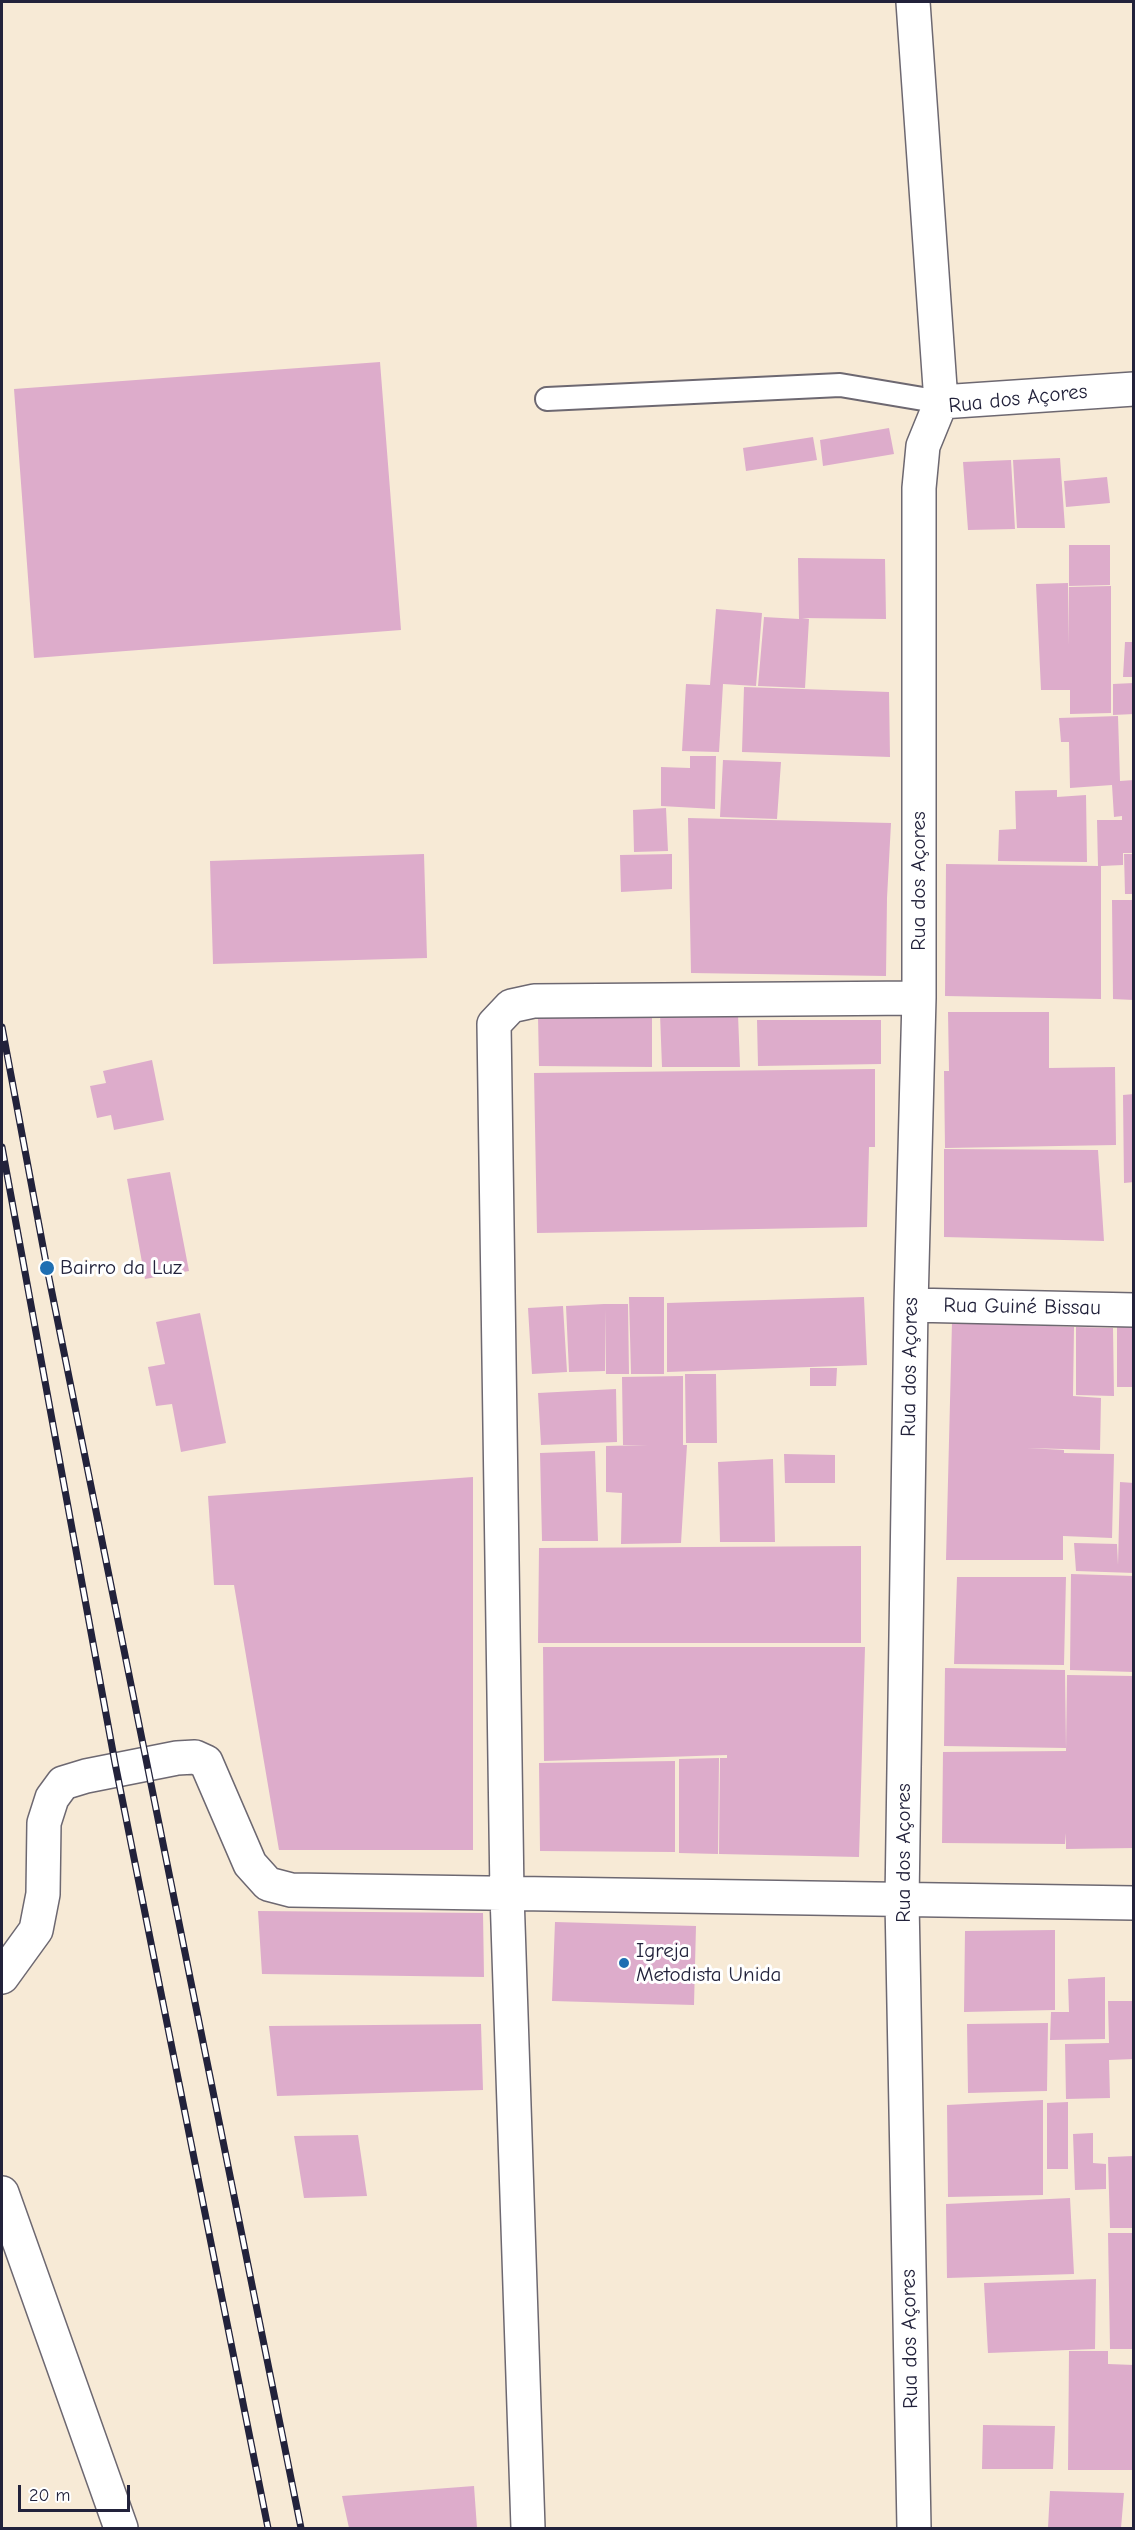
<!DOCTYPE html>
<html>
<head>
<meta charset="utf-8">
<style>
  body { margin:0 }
  #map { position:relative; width:1135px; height:2530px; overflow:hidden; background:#f7ead6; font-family:"Comic Neue",sans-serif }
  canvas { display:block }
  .frame { position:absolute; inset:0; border:3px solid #22223b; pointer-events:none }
  .scale { position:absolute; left:18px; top:2485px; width:112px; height:27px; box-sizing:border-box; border:3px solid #22223b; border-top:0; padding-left:8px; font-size:18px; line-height:21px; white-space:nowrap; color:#22223b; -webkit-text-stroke:4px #fff; paint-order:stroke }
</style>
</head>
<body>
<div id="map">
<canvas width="1135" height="2530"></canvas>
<div class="frame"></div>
<div class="scale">20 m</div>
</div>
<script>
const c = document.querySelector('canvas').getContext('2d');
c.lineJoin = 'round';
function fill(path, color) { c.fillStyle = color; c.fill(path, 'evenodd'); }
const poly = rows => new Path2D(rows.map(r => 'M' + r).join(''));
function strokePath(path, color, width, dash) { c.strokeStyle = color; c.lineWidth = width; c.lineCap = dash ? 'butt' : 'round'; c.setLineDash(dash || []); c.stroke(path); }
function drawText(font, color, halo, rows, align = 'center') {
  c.font = font + ' "Comic Neue",sans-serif'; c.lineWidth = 6; c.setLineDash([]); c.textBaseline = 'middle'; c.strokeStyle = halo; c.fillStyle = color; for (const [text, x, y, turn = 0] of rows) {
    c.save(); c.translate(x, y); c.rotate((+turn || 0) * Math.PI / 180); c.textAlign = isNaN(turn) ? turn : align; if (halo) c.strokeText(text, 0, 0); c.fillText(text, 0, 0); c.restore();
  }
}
fill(poly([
  [380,362,401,630,34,658,14,389],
  [889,428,894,454,823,466,820,440],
  [813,437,817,460,746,471,743,448],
  [1060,458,1065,528,1017,528,1013,460],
  [1011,460,1015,529,968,530,963,462],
  [1107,477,1110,503,1066,507,1064,481],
  [1069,545,1110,545,1110,585,1069,586],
  [798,558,885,559,886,619,802,618,809,619,805,688,758,686,764,617,799,619],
  [1068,583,1069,646,1069,587,1111,586,1111,713,1070,714,1070,690,1041,690,1036,584],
  [716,609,762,613,756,686,723,684,719,752,682,751,686,684,710,685],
  [1125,642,1134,642,1134,677,1123,677],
  [1134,683,1134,714,1113,715,1113,684],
  [744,687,889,692,890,757,742,752],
  [1118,716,1120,781,1134,780,1134,853,1123,853,1123,865,1101,866,1101,999,945,996,946,864,1098,866,1097,820,1122,820,1122,816,1114,817,1112,785,1070,788,1069,742,1061,742,1059,718],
  [690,756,716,756,715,809,661,806,661,767,690,768],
  [723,760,781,762,777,819,720,817],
  [1057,790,1057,797,1086,795,1087,862,998,861,999,830,1016,829,1015,791],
  [666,808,668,851,634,852,633,810],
  [688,818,891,823,887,898,886,976,691,973],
  [424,854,427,958,213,964,210,861],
  [672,854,672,889,621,892,620,855],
  [1124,854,1134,854,1134,894,1125,894],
  [1112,900,1134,900,1134,1000,1113,999],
  [948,1012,1049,1012,1049,1068,1115,1067,1116,1145,945,1148,944,1071,949,1071],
  [660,1014,738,1014,740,1067,662,1067],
  [652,1016,652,1067,539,1066,538,1017],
  [757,1020,881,1020,881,1064,758,1066],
  [152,1060,164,1120,114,1130,111,1115,97,1118,90,1086,106,1083,103,1071],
  [875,1069,875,1147,869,1147,867,1227,537,1233,534,1073],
  [1134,1094,1134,1182,1124,1183,1123,1095],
  [944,1149,1098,1150,1104,1241,944,1237],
  [170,1172,189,1271,145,1279,127,1179],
  [629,1297,664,1297,664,1374,631,1374],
  [864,1297,867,1365,667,1372,667,1303],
  [604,1304,628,1304,629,1374,606,1374,605,1309,605,1371,569,1372,566,1306],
  [563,1306,567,1372,532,1374,528,1308],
  [200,1313,226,1443,181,1452,172,1404,156,1406,148,1367,165,1364,156,1322],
  [952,1322,1074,1327,1073,1396,1101,1398,1100,1450,1027,1448,1064,1450,1064,1453,1114,1454,1112,1538,1063,1536,1063,1560,946,1560],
  [1117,1326,1134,1327,1134,1387,1117,1387],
  [1076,1327,1113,1328,1114,1396,1076,1395],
  [810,1368,837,1368,836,1386,810,1386],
  [685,1374,716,1374,717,1443,686,1443],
  [683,1376,683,1445,687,1445,681,1543,621,1544,622,1493,606,1492,606,1446,648,1445,623,1445,622,1377],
  [616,1389,617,1442,541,1445,538,1393],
  [595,1451,598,1541,542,1541,540,1453],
  [784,1454,835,1455,835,1483,785,1483],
  [773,1459,775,1542,720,1542,718,1462],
  [473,1477,473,1850,279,1850,234,1585,214,1585,208,1496],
  [1120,1482,1134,1483,1134,1573,1076,1571,1074,1543,1117,1544,1118,1565],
  [861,1546,861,1643,538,1643,539,1548],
  [1071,1574,1134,1576,1134,1672,1070,1670],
  [957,1577,1066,1577,1064,1665,954,1664],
  [543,1647,865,1647,859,1857,719,1854,720,1758,727,1758,727,1755,544,1761],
  [945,1668,1065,1670,1066,1748,944,1746],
  [1067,1675,1134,1676,1134,1848,1066,1849,1066,1833,1065,1844,942,1843,943,1752,1066,1751],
  [719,1758,718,1854,679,1853,679,1759],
  [675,1761,675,1852,540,1851,539,1763],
  [258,1911,483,1913,484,1977,262,1974],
  [555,1922,696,1926,694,2005,552,2001],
  [1055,1930,1055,2010,964,2012,965,1931],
  [1105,1977,1105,2039,1050,2040,1051,2012,1069,2012,1068,1979],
  [1108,2001,1134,2001,1134,2059,1109,2060,1110,2098,1066,2099,1065,2044,1109,2043],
  [1048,2023,1047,2091,968,2093,967,2024],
  [481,2024,483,2090,277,2096,269,2026],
  [1043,2100,1043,2195,948,2197,947,2105],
  [1068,2102,1068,2169,1047,2169,1047,2103],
  [1093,2133,1093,2163,1106,2164,1106,2189,1075,2190,1073,2134],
  [358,2135,367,2196,304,2198,294,2136],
  [1134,2156,1134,2228,1110,2228,1108,2157],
  [1070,2198,1074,2274,947,2278,946,2204],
  [1108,2233,1134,2233,1134,2349,1110,2349],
  [1096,2279,1095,2349,988,2353,984,2283],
  [1069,2351,1108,2351,1108,2364,1134,2365,1134,2470,1068,2470],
  [983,2425,1055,2426,1053,2469,982,2469],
  [474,2486,477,2528,349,2528,342,2496],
  [1050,2491,1124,2493,1121,2528,1048,2528]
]), '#ddaccb');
const service = poly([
  [547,399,840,385,941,402]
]);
const minor = poly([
  [913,2,941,402],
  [911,1305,1134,1310],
  [2,1977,36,1930,43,1894,44,1823,52,1798,63,1783,86,1776,177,1758,195,1757,206,1762,250,1864,268,1884,291,1890,1134,1903],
  [2,2193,121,2528],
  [528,2528,507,1894,494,1024,511,1006,534,1001,919,998],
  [914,2528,902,1901,911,1305,919,998,919,488,923,446,941,402,1134,389]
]);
strokePath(service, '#6d6871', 26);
strokePath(minor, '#6d6871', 36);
strokePath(service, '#fff', 22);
strokePath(minor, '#fff', 33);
const rail = poly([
  [2,1027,47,1268,301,2528],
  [2,1147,115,1763,268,2528]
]);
strokePath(rail, '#22223b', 7);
strokePath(rail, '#fff', 4.5, [14]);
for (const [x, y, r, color] of [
  [47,1268,8,"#1f6fb2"],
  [624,1963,6,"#1f6fb2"]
]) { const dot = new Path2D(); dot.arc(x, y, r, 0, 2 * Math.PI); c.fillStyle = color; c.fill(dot); strokePath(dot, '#fff', 2); }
drawText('21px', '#22223b', '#fff', [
  ["Rua dos Açores",1018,399,-6],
  ["Rua dos Açores",919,881,-90],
  ["Rua Guiné Bissau",1022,1307,1],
  ["Rua dos Açores",910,1367,-89],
  ["Rua dos Açores",904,1853,-90],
  ["Rua dos Açores",910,2339,-91]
]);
drawText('21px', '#22223b', '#fff', [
  ["Bairro da Luz",60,1268],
  ["Igreja",636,1951],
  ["Metodista Unida",636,1975]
], 'left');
</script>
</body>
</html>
